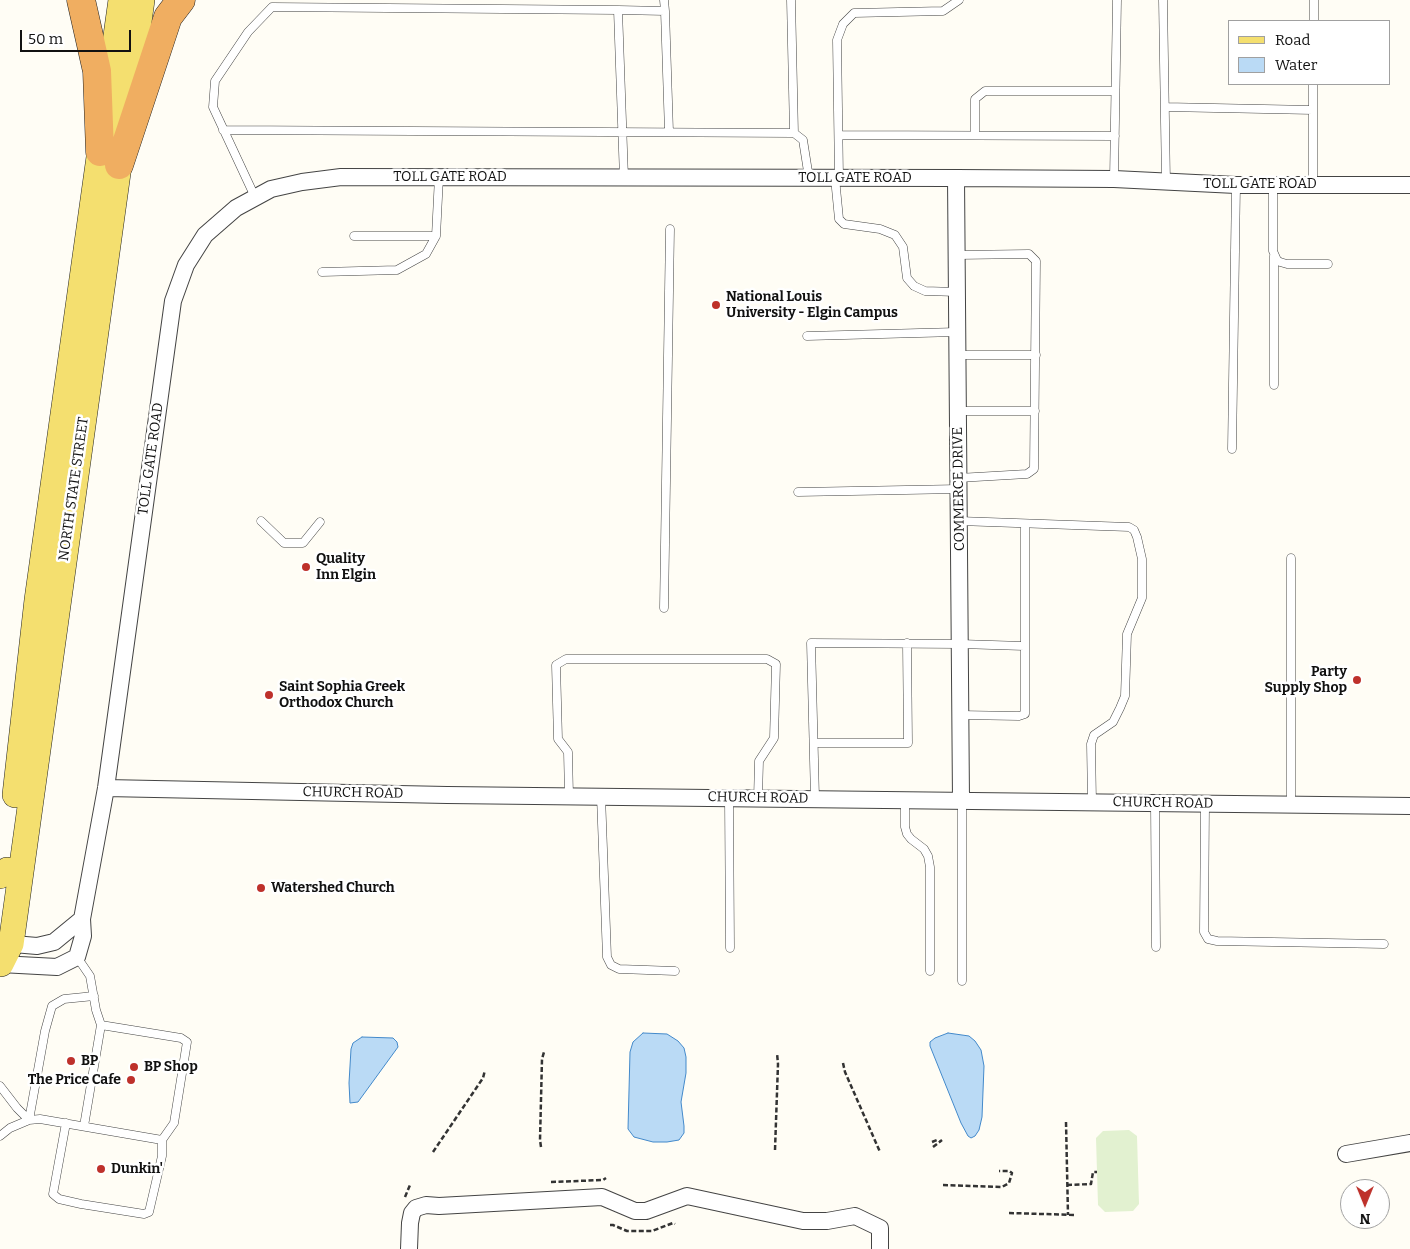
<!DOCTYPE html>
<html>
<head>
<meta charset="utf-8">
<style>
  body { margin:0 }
  #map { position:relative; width:1410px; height:1249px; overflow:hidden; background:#fffdf5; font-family:Bitter,serif }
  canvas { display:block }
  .legend { position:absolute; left:1228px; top:20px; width:162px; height:65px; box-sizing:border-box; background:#fff; border:1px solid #a0a0a0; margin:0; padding:6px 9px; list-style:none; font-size:15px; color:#111 }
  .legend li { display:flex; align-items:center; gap:10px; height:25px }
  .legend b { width:25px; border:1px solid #a0a0a0 }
  .north { position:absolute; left:1340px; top:1179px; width:50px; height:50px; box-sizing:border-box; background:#fff; border:1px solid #a0a0a0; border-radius:50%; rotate:180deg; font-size:14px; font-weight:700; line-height:20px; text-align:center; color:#111 }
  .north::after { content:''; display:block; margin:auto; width:18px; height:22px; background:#be312b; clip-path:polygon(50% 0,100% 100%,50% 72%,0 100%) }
  .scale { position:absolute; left:20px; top:30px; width:111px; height:22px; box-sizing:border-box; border:2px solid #111; border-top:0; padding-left:6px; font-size:15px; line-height:18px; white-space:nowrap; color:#111; -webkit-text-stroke:4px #fff; paint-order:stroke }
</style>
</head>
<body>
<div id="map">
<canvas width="1410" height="1249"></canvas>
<ul class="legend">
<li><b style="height:6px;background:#f4df6f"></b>Road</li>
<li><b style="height:14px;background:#badaf5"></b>Water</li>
</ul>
<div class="north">N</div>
<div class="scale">50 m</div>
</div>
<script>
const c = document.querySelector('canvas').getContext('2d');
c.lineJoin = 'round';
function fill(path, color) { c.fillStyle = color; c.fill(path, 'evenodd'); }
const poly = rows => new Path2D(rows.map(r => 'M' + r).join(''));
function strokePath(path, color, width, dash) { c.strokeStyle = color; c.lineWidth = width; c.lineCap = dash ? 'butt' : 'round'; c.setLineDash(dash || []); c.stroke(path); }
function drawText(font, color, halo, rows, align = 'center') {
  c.font = font + ' Bitter,serif'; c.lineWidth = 5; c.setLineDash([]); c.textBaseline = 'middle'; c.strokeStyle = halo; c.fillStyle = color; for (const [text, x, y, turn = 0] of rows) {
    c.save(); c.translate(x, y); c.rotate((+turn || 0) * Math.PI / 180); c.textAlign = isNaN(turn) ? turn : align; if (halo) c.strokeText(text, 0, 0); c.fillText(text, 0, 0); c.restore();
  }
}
fill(poly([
  [1129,1130,1137,1136,1139,1204,1133,1211,1105,1212,1098,1205,1096,1138,1103,1131]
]), '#e2f1d0');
const water = poly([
  [643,1033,667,1034,678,1041,684,1048,686,1057,686,1073,681,1102,684,1126,684,1133,679,1140,667,1142,653,1142,634,1137,628,1129,630,1052,633,1042,643,1033],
  [948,1033,969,1036,975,1041,981,1050,984,1066,982,1117,979,1130,975,1136,971,1138,968,1136,961,1123,930,1046,930,1042,935,1038,948,1033],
  [362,1037,393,1038,397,1042,398,1047,358,1102,350,1103,349,1083,351,1049,353,1043,362,1037]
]);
fill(water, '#badaf5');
strokePath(water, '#4389ca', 1);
const lane = poly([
  [791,0,794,133],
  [1163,0,1166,182],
  [618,10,665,11,664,0],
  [665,11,669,132],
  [1314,21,1314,0],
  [1165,107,1313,110],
  [223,130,794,133,803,140,809,178],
  [839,135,1115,136],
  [975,135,975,99,985,91,1115,91],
  [835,178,839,219,844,224,880,229,895,235,903,247,907,278,914,286,925,291,957,292],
  [839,178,837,40,843,24,854,13,943,11,959,0],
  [1114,179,1117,0],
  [1313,184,1313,84],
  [1273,185,1273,251,1277,260,1280,262,1287,264,1328,264],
  [255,197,213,107,215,81,248,32,272,7,618,10,624,178],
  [354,236,436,236],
  [957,255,1029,254,1036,261,1034,469,1027,474,958,478],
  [1274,256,1274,385],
  [322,272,397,270,426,254,436,236,439,177],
  [807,336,957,332],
  [958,355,1036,355],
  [958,411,1035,411],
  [1232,449,1236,185],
  [798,492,959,489],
  [261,521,284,543,303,543,320,522],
  [959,521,1129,527,1134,530,1137,537,1142,559,1142,598,1127,634,1125,696,1120,708,1113,722,1094,735,1091,744,1092,802],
  [664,608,670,229],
  [960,715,1019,716,1025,714,1025,524],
  [814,743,908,743,907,643],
  [569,796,568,752,558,739,556,665,566,659,767,659,776,664,774,738,759,761,758,798],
  [601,796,607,957,611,965,619,969,675,971],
  [729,797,730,948],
  [815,798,811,643,960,644,1024,646],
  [905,799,905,827,907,834,911,839,924,849,928,856,930,867,930,971],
  [1155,803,1156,947],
  [1205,804,1204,932,1208,939,1217,941,1384,944],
  [1291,805,1291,558],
  [962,981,962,800],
  [0,1086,17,1108,29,1120],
  [29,1120,45,1031,52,1006,64,999,94,996],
  [66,1123,53,1194,59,1199,81,1204,144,1214,149,1212,162,1156,162,1140],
  [84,1126,101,1025],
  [0,1136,10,1128,29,1120,40,1119,162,1140,174,1123,187,1042,181,1038,101,1025,96,1010,90,976,77,957]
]);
const street = poly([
  [956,178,961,800],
  [106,788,447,795,1410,806],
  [2,943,37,946,54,942,82,919],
  [0,964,57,967,77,957,83,936,82,919,106,788,173,301,186,265,205,235,236,208,271,189,302,182,341,177,956,178,1114,179,1236,185,1410,185],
  [1346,1154,1410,1143],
  [409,1249,410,1223,412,1213,416,1208,426,1205,439,1206,602,1197,635,1211,646,1211,687,1196,803,1221,827,1221,855,1216,880,1228,880,1249]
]);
const primary = poly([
  [15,795,37,600,121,0],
  [0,876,7,870],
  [1,964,11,944,142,0]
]);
const highway = poly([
  [81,0,97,71,100,152],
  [119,165,168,17,181,0]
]);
strokePath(lane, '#444', 9);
strokePath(street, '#444', 18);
strokePath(primary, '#222', 26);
strokePath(highway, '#222', 29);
strokePath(poly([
  [843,1063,845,1072,880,1152],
  [1066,1122,1068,1215],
  [932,1142,937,1140,939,1141],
  [541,1147,540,1140,542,1059,544,1052],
  [933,1147,942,1140],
  [775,1150,778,1064,777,1053],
  [433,1152,483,1078,485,1070],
  [551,1182,603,1180,606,1178],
  [943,1185,1002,1187,1009,1183,1012,1173,1009,1171,999,1171],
  [1067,1185,1091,1184,1093,1172,1097,1172],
  [405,1197,410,1185],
  [1009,1213,1076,1215],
  [610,1225,613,1225,627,1231,652,1231,673,1223,675,1224]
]), '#333', 2.5, [5, 2.5]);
strokePath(lane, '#fff', 8);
strokePath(street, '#fff', 16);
strokePath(primary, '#f4df6f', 25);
strokePath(highway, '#f0ae61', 28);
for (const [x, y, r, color] of [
  [716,305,5,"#be312b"],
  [306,567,5,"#be312b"],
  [1357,680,5,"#be312b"],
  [269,695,5,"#be312b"],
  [261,888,5,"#be312b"],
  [71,1061,5,"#be312b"],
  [134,1067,5,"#be312b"],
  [131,1080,5,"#be312b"],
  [101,1169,5,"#be312b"]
]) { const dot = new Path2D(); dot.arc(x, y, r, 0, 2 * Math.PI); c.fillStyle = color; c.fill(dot); strokePath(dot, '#fff', 2); }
drawText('14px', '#111', '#fff', [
  ["TOLL GATE ROAD",450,177],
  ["TOLL GATE ROAD",855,178],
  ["TOLL GATE ROAD",1260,184],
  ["TOLL GATE ROAD",151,459,-82],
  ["NORTH STATE STREET",74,489,-82],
  ["COMMERCE DRIVE",959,489,-91],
  ["CHURCH ROAD",353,793,1],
  ["CHURCH ROAD",758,798,1],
  ["CHURCH ROAD",1163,803,1]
]);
drawText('bold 14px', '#111', '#fff', [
  ["National Louis",726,297],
  ["University - Elgin Campus",726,313],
  ["Quality",316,559],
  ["Inn Elgin",316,575],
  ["Party",1347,672,"right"],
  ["Supply Shop",1347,688,"right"],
  ["Saint Sophia Greek",279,687],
  ["Orthodox Church",279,703],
  ["Watershed Church",271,888],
  ["BP",81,1061],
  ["BP Shop",144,1067],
  ["The Price Cafe",121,1080,"right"],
  ["Dunkin'",111,1169]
], 'left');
</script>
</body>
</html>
